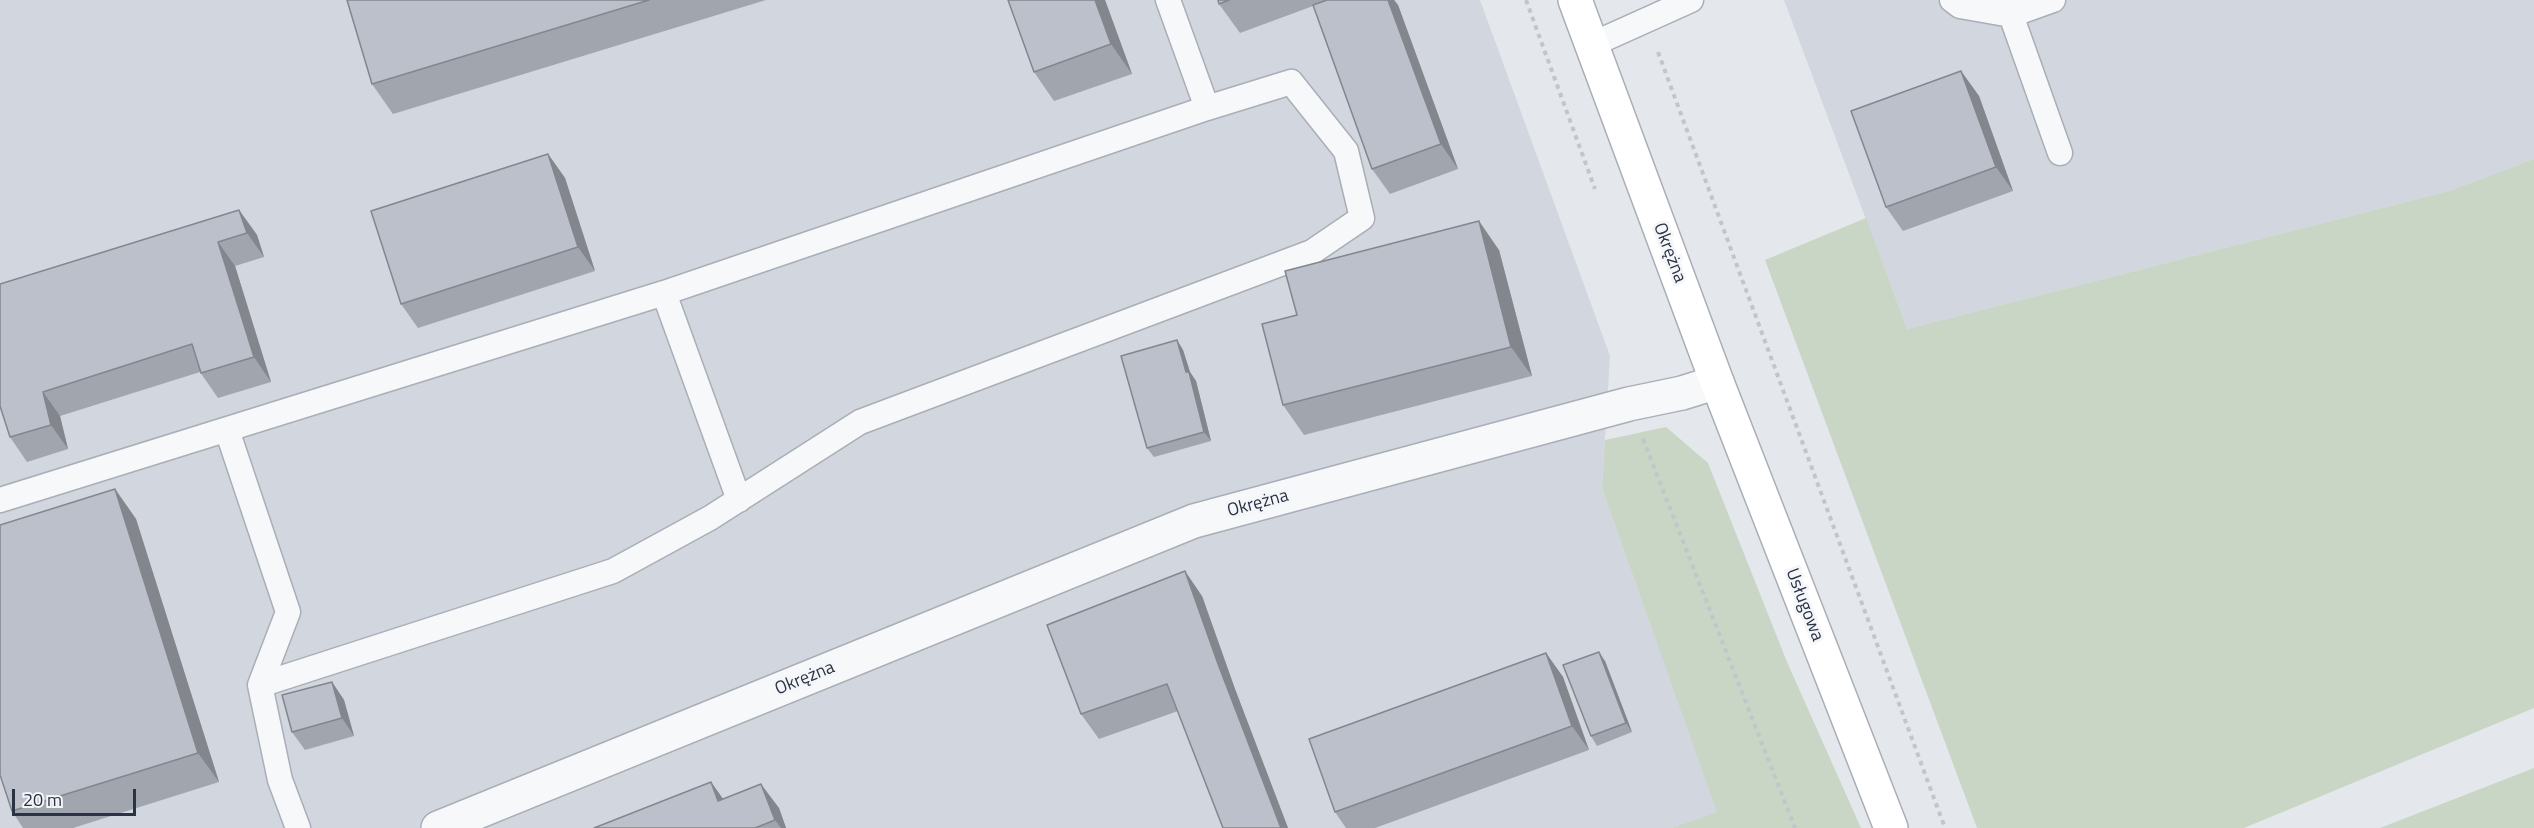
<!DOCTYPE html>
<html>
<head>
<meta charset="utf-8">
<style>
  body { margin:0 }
  #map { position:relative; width:2534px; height:828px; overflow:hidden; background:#e4e7ec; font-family:"Titillium Web",sans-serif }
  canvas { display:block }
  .scale { position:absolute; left:12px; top:789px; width:124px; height:27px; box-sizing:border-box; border:3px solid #2b3445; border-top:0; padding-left:8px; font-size:18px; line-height:21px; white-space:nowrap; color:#2b3445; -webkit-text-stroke:4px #f4f6f9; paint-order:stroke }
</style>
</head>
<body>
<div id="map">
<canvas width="2534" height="828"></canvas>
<div class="scale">20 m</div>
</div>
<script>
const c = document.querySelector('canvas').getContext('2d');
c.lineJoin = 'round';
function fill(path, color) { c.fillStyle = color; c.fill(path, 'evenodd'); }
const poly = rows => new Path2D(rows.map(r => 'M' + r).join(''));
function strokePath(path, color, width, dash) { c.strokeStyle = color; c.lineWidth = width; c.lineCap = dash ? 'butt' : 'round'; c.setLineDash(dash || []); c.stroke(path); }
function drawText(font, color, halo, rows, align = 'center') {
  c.font = font + ' "Titillium Web",sans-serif'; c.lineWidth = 6; c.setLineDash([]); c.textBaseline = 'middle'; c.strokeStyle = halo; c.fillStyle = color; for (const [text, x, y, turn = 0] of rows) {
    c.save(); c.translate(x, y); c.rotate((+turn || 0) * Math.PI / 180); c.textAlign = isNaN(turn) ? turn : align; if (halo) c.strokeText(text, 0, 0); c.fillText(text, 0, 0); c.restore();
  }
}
fill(poly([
  [0,0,1480,0,1610,356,1602,488,1718,812,1671,828,0,828],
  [1784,0,2534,0,2534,159,2449,191,1907,329]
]), '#d2d6de');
fill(poly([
  [2534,159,2534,708,2244,828,1977,828,1765,260,1866,218,1907,329,2449,191],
  [1666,427,1708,463,1787,662,1861,828,1671,828,1717,812,1602,488,1605,440],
  [2534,768,2534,828,2380,828]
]), '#c9d6c5');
const lane = poly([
  [1952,0,1960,6,2011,15,2060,153],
  [2006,0,2011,15,2053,0],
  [1591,45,1691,0],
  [664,293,739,500],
  [227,430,288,612,260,685],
  [0,500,664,293,1207,108],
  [298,828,280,780,260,685,613,571,710,518,860,422,1312,252,1362,218,1346,151,1291,82,1207,108,1168,0]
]);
const street = poly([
  [438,828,1194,521,1629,404,1682,393,1717,382]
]);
const secondary = poly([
  [1575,0,1717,382,1891,828]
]);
strokePath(lane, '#a9aeb7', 27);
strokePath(street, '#a9aeb7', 36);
strokePath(secondary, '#a9aeb7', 36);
strokePath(poly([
  [1526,0,1595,189],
  [1658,52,1945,828],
  [1643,439,1795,828]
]), '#c2c5cb', 4, [4.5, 4.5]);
strokePath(lane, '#f7f8fa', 24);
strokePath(street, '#f7f8fa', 33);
strokePath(secondary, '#fff', 33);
fill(poly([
  [347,0,766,0,393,114,372,84],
  [1008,0,1105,0,1132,74,1054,101,1034,72],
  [1218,0,1394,0,1398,5,1458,169,1390,194,1372,169,1313,6,1240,33,1219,4],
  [1961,71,1979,96,2013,191,1903,231,1886,207],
  [548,154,565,178,595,271,418,328,401,304],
  [239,210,257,235,264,257,235,266,271,382,218,398,200,372,60,416,68,449,27,462,10,437,0,406],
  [1499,250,1532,376,1304,435,1283,405,1297,315],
  [1177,340,1183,350,1190,372,1196,381,1211,441,1154,457,1147,448],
  [115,489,136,519,219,782,73,828,23,828,12,811],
  [1202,596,1235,689,1288,828,1223,828,1178,711,1099,739,1081,714],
  [1546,653,1563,677,1589,750,1375,828,1346,828,1335,812],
  [1605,661,1632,732,1597,746,1591,736],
  [332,682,344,700,354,736,305,750,292,732],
  [711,782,723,799,779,808,786,828,594,828]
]), '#a1a5ae');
fill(poly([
  [1095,0,1105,0,1132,74,1111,44],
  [1388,0,1394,0,1398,5,1458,169,1441,144],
  [1961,71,1979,96,2013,191,1996,167],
  [548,154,565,178,595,271,578,247],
  [239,210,257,235,264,257,247,233],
  [1479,221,1499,250,1532,376,1511,347],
  [218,242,235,266,271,382,254,357],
  [1177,340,1183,350,1190,372,1196,381,1211,441,1204,432],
  [43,392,60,416,68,449,51,425],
  [115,489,136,519,219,782,198,753],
  [1185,571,1202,596,1235,689,1288,828,1281,828,1218,664],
  [1599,652,1605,661,1632,732,1626,723],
  [1546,653,1563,677,1589,750,1572,726],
  [332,682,344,700,354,736,342,718],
  [711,782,728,806,718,801],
  [761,784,779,808,786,828,781,828,775,820]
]), '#83868d');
const building = poly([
  [347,0,649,0,372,84,347,0],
  [1008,0,1095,0,1111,44,1034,72,1008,0],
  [1218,0,1229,0,1219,4,1218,0],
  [1327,0,1388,0,1441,144,1372,169,1313,5,1327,0],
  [1961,71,1996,167,1886,207,1851,111,1961,71],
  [548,154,578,247,401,304,371,211,548,154],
  [239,210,247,233,218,242,254,357,201,373,192,344,43,392,51,425,10,437,0,406,0,284,239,210],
  [1479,221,1511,347,1283,405,1262,324,1297,315,1285,271,1479,221],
  [1177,340,1186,372,1189,372,1204,432,1147,448,1121,356,1177,340],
  [115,489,198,753,12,811,0,775,0,525,115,489],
  [1185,571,1218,664,1281,828,1223,828,1167,684,1081,714,1047,625,1185,571],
  [1599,652,1626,723,1591,736,1563,665,1599,652],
  [1546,653,1572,726,1335,812,1309,739,1546,653],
  [332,682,342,718,292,732,282,695,332,682],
  [711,782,718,801,761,784,775,820,755,828,594,828,711,782]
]);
fill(building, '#bbc0ca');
strokePath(building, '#83868d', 1.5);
drawText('18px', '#2b3445', '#f4f6f9', [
  ["Okrężna",1669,253,69],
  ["Okrężna",1258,504,-15],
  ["Usługowa",1804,605,69],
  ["Okrężna",805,679,-22]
]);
</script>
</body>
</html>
